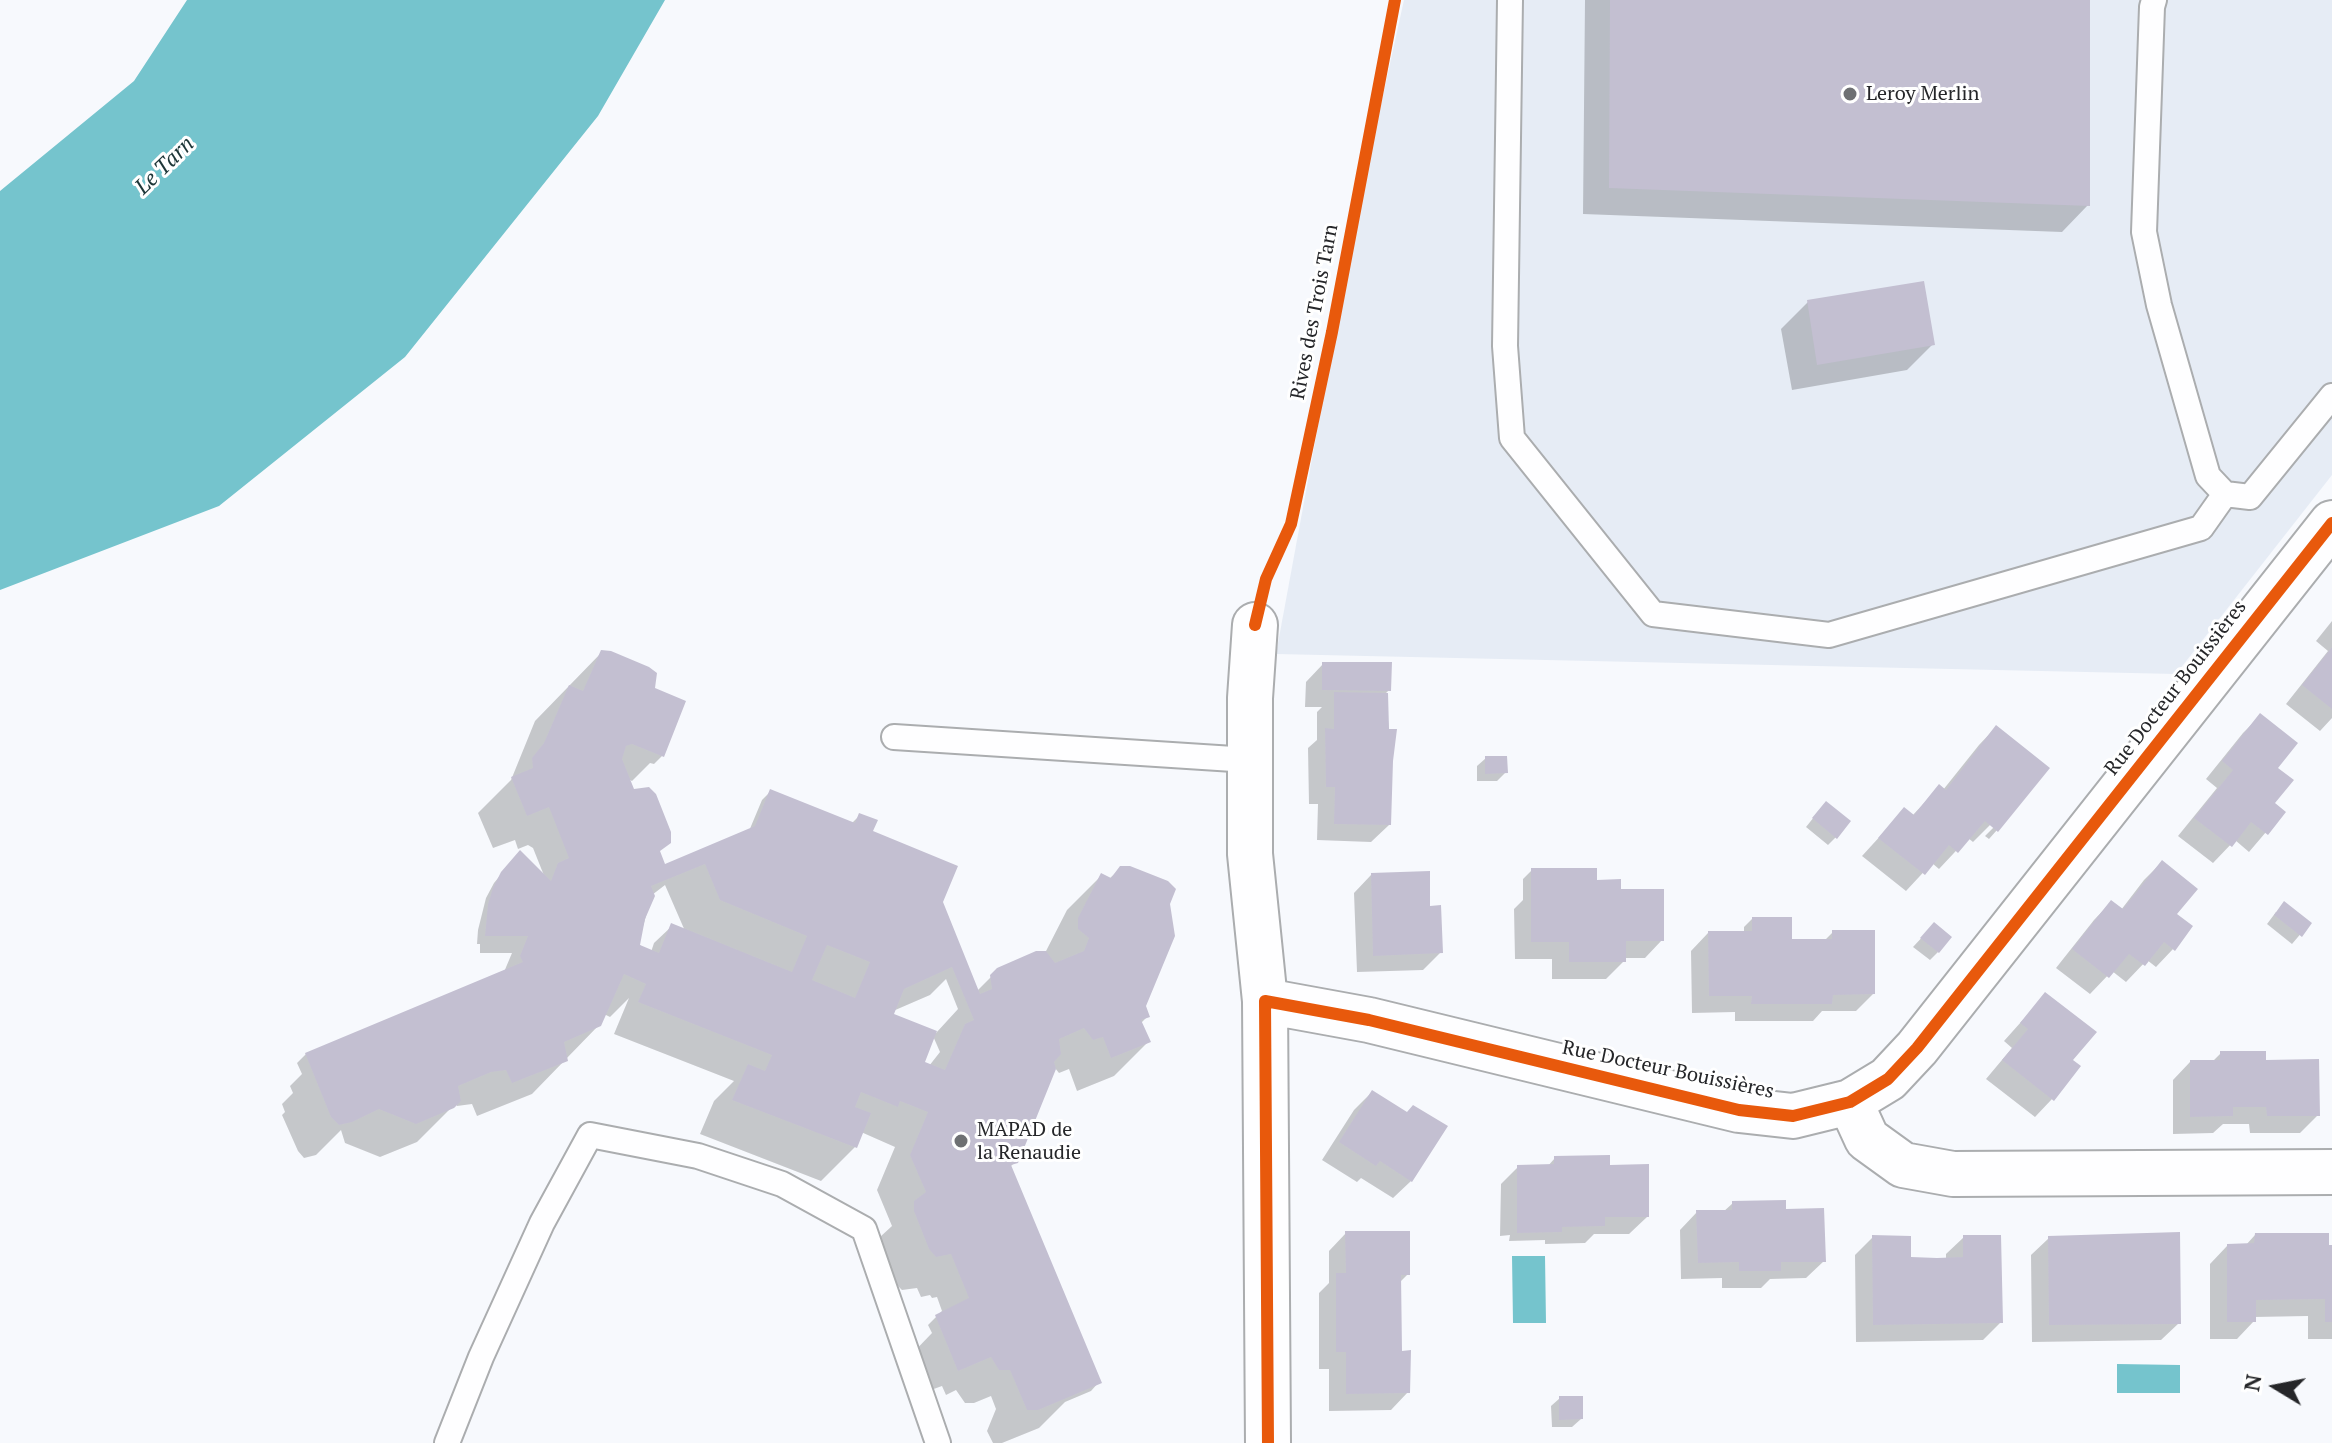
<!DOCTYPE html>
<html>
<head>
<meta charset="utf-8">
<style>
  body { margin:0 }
  #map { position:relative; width:2332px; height:1443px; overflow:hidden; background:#f7f9fd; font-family:"PT Serif",serif }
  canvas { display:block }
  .north { position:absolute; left:2236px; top:1347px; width:80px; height:80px; -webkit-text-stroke:6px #fff; paint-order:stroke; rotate:280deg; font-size:22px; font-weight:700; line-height:32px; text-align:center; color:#252629 }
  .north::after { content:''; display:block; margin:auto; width:28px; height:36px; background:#252629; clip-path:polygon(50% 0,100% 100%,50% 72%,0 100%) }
</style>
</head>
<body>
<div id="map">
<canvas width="2332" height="1443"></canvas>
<div class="north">N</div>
</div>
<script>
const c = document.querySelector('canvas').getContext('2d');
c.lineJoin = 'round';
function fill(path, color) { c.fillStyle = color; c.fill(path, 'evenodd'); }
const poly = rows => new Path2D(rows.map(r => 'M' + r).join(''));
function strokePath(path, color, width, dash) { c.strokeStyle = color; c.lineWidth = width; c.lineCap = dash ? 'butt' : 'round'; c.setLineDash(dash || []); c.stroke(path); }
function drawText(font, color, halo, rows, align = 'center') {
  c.font = font + ' "PT Serif",serif'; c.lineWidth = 6; c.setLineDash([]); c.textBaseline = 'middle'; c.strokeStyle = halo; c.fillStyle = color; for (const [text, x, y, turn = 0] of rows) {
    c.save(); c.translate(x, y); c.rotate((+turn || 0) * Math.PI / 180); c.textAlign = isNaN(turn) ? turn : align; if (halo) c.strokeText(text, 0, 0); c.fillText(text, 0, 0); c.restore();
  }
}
fill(poly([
  [1404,0,2332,0,2332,475,2176,674,1276,654,1358,209]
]), '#e6ecf5');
fill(poly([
  [187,0,665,0,598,116,405,357,219,506,0,590,0,191,134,81],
  [1512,1256,1545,1256,1546,1323,1513,1323],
  [2117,1364,2180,1365,2180,1393,2117,1393]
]), '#75c4cd');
fill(poly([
  [1585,0,2088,0,2088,205,2062,232,1583,214],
  [1808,302,1933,344,1907,370,1792,390,1781,329],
  [2332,621,2332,718,2320,731,2286,704,2328,651,2316,641],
  [602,652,652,690,662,756,654,764,650,763,632,781,628,779,664,867,749,831,762,800,770,792,851,824,860,815,871,832,941,901,977,991,998,970,1045,953,1067,910,1101,876,1109,879,1121,868,1143,1006,1148,1016,1140,1024,1148,1042,1114,1076,1077,1091,1069,1069,1059,1073,1055,1068,1016,1161,1007,1170,1099,1382,1091,1391,1065,1402,1039,1428,1002,1443,993,1443,987,1431,996,1409,991,1396,974,1403,965,1403,956,1390,946,1395,942,1386,920,1394,906,1360,932,1333,928,1325,942,1311,937,1297,932,1298,930,1295,921,1297,917,1288,902,1290,895,1283,880,1246,880,1237,892,1226,877,1190,895,1147,861,1132,855,1147,821,1181,700,1134,714,1101,734,1081,614,1034,629,998,610,1017,604,1014,599,1025,532,1094,477,1116,472,1104,457,1106,456,1103,417,1142,380,1157,345,1143,341,1130,316,1155,304,1158,298,1151,282,1115,285,1112,282,1104,293,1093,290,1086,302,1074,297,1063,306,1054,504,972,512,953,480,953,480,944,477,944,478,930,486,898,494,883,512,861,545,878,533,848,528,845,518,849,515,840,493,848,478,813,511,780,535,721],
  [665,885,685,931,672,926,654,943,651,952,638,944,652,895],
  [946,979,958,1009,936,1033,894,1017,893,1011,930,995],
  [933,1036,940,1052,929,1066,923,1061],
  [1323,664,1389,690,1386,693,1391,760,1389,825,1371,842,1317,840,1318,804,1309,804,1308,748,1317,740,1317,712,1322,707,1305,707,1306,682],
  [2260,716,2275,768,2272,804,2283,812,2249,852,2235,840,2213,863,2178,836,2217,788,2206,779,2243,733],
  [1996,727,1997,830,1989,839,1985,836,1997,824,1991,824,1973,842,1968,838,1939,869,1932,863,1906,891,1862,856,1904,810,1912,816,1939,787,1943,790,1979,745],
  [1486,758,1506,772,1497,781,1477,781,1477,766],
  [1818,812,1836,837,1828,845,1806,827],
  [2162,862,2173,949,2156,967,2147,960,2126,982,2112,971,2090,994,2056,968,2094,920,2111,902,2121,910,2144,880],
  [1532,870,1595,882,1619,891,1662,940,1645,958,1624,958,1624,961,1606,979,1552,979,1552,959,1515,959,1514,909,1523,900,1523,879],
  [1371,875,1428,908,1441,952,1423,970,1357,972,1354,893],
  [2276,912,2309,924,2292,944,2267,924],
  [1752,919,1790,941,1824,941,1833,932,1873,994,1856,1011,1822,1011,1813,1021,1735,1021,1735,1012,1692,1013,1691,951,1708,933,1744,933,1744,927],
  [1926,933,1938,952,1930,960,1913,947],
  [2046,994,2071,1060,2052,1099,2035,1117,1986,1079,2012,1048,2004,1041],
  [2221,1053,2265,1062,2318,1115,2300,1133,2250,1133,2249,1124,2223,1124,2213,1133,2173,1134,2173,1080,2190,1062,2212,1062],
  [1372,1092,1411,1181,1393,1198,1361,1178,1357,1182,1322,1160,1354,1110],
  [1555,1158,1608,1167,1647,1217,1629,1234,1594,1234,1585,1243,1545,1244,1545,1240,1509,1241,1510,1235,1500,1236,1501,1184,1518,1167,1547,1167],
  [1733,1203,1784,1211,1824,1261,1806,1278,1770,1279,1761,1288,1722,1288,1722,1278,1681,1279,1680,1230,1697,1212,1723,1212],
  [1346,1233,1408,1274,1399,1283,1400,1353,1408,1392,1391,1410,1329,1411,1329,1369,1319,1369,1319,1293,1329,1283,1329,1251],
  [2255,1235,2332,1247,2332,1339,2308,1339,2308,1316,2254,1317,2254,1321,2237,1339,2210,1339,2210,1264,2227,1246,2245,1246],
  [1873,1237,1909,1259,1946,1259,1946,1254,1964,1237,2001,1322,1983,1340,1856,1342,1855,1255],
  [2049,1238,2179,1323,2161,1340,2032,1342,2031,1255],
  [1560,1398,1581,1419,1572,1427,1552,1427,1551,1406]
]), '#0003');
fill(poly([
  [1610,0,2090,0,2090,206,1609,188],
  [1924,281,1935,345,1817,365,1807,300],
  [2332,647,2332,709,2302,685],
  [601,650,611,651,649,667,657,673,655,688,686,701,664,757,632,744,626,746,622,759,634,789,649,787,656,794,671,832,671,843,660,851,665,864,755,826,770,789,855,823,859,813,878,820,873,831,958,866,943,902,980,994,992,989,990,975,997,968,1036,951,1046,951,1055,963,1084,951,1089,938,1078,929,1078,918,1101,873,1111,878,1120,866,1130,866,1168,881,1176,889,1170,904,1175,936,1146,1006,1150,1017,1141,1020,1151,1042,1111,1058,1103,1037,1093,1040,1084,1028,1059,1039,1061,1054,1054,1062,1056,1069,1018,1163,1011,1165,1102,1383,1038,1410,1027,1410,1010,1370,999,1370,991,1357,958,1371,935,1315,969,1298,951,1254,936,1257,929,1249,914,1211,914,1201,926,1192,910,1155,928,1112,900,1101,898,1107,861,1092,855,1107,871,1113,857,1148,732,1100,748,1064,765,1071,772,1055,638,1002,646,984,624,974,601,1026,564,1042,568,1061,512,1083,506,1070,491,1072,458,1086,461,1101,454,1108,416,1124,379,1109,352,1122,339,1125,331,1117,305,1053,523,962,520,956,528,936,485,936,488,904,493,888,501,872,520,850,551,881,558,863,569,858,549,807,527,816,511,777,533,768,532,758,544,743,569,685,583,691],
  [705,864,720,900,807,936,792,972,671,923,659,953,640,945,645,919,655,896,651,886],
  [827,945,870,962,855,998,812,980],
  [952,967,974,1020,965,1024,945,1070,925,1062,937,1031,894,1014,904,989],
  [1322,662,1392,662,1391,691,1322,690],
  [1334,692,1388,693,1389,729,1397,729,1393,761,1391,825,1334,824,1335,787,1326,787,1325,728,1334,729],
  [2260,713,2298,743,2278,768,2294,780,2275,803,2286,812,2268,835,2251,822,2232,847,2194,818,2233,770,2222,761],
  [1996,725,2050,768,1998,832,1985,821,1958,853,1949,845,1925,875,1878,838,1904,807,1914,815,1939,784,1946,790],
  [1485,756,1507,756,1508,773,1485,774],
  [1826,801,1851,821,1837,839,1812,818],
  [2162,860,2198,889,2177,914,2193,926,2175,951,2164,942,2145,966,2129,954,2109,978,2072,949,2111,900,2123,909],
  [1531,868,1597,868,1597,880,1621,879,1621,889,1664,889,1664,941,1626,941,1626,962,1569,962,1569,942,1531,942],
  [1430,871,1430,906,1441,905,1443,953,1373,956,1371,873],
  [2284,901,2312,923,2302,937,2274,915],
  [1752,917,1792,917,1792,939,1832,939,1832,930,1875,930,1875,994,1833,995,1832,1004,1751,1004,1752,996,1709,996,1708,931,1752,931],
  [1934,922,1952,937,1939,953,1920,938],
  [2045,992,2097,1032,2073,1060,2081,1066,2054,1101,2002,1060,2028,1029,2020,1023],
  [2220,1051,2266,1051,2266,1060,2319,1059,2320,1116,2267,1116,2266,1107,2233,1107,2233,1116,2190,1117,2190,1060,2220,1060],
  [1372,1090,1407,1112,1413,1105,1448,1126,1412,1182,1380,1161,1376,1166,1339,1142],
  [1610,1155,1610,1165,1649,1164,1649,1217,1605,1217,1605,1226,1562,1227,1562,1232,1517,1233,1517,1165,1554,1164,1554,1156],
  [1786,1200,1786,1209,1824,1208,1826,1262,1781,1262,1781,1271,1739,1271,1739,1262,1698,1263,1696,1210,1732,1210,1732,1201],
  [1345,1231,1410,1231,1410,1275,1401,1275,1402,1351,1411,1350,1410,1393,1346,1394,1346,1352,1336,1352,1336,1273,1346,1273],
  [2180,1232,2181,1324,2049,1325,2048,1236],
  [2255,1233,2329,1233,2329,1245,2332,1245,2332,1322,2325,1322,2325,1299,2256,1300,2256,1322,2227,1322,2227,1244,2254,1243],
  [1872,1235,1911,1236,1911,1257,1937,1258,1963,1257,1963,1235,2001,1235,2003,1323,1873,1325],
  [1559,1396,1583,1396,1583,1419,1559,1420]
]), '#c3bfd1');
const lane = poly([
  [1510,0,1505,346,1512,438,1653,614,1829,635,2201,528,2225,494],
  [2154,0,2152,7,2144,232,2159,305,2208,476,2225,494,2250,497,2332,396],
  [894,737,1249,760],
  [447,1443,481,1357,542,1223,590,1135,698,1156,782,1184,864,1229,938,1443]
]);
const street = poly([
  [1255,625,1250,698,1250,854,1265,1001],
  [1850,1102,1867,1139,1903,1165,1953,1174,2332,1172],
  [1268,1443,1265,1001,1369,1020,1739,1110,1793,1116,1850,1102,1888,1079,1917,1048,2332,523]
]);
strokePath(lane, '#abadaf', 28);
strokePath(street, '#abadaf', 48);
strokePath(lane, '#fefeff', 24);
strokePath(street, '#fefeff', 44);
strokePath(poly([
  [1255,625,1266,579,1291,524,1332,332,1395,0],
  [1268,1443,1265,1001,1369,1020,1739,1110,1793,1116,1850,1102,1888,1079,1917,1048,2332,523]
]), '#e8590c', 12);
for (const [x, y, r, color] of [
  [1850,94,8,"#6e7073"],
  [961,1141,8,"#6e7073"]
]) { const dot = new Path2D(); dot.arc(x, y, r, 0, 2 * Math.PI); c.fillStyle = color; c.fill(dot); strokePath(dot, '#fff', 3); }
drawText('20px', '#252629', '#fff', [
  ["Leroy Merlin",1866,94],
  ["MAPAD de",977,1130],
  ["la Renaudie",977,1153]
], 'left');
drawText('20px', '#252629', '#fff', [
  ["Rives des Trois Tarn",1315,312,-79],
  ["Rue Docteur Bouissières",2176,688,-52],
  ["Rue Docteur Bouissières",1668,1070,12]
]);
drawText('italic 22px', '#1d3638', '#fff', [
  ["Le Tarn",165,166,-44]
]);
</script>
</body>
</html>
